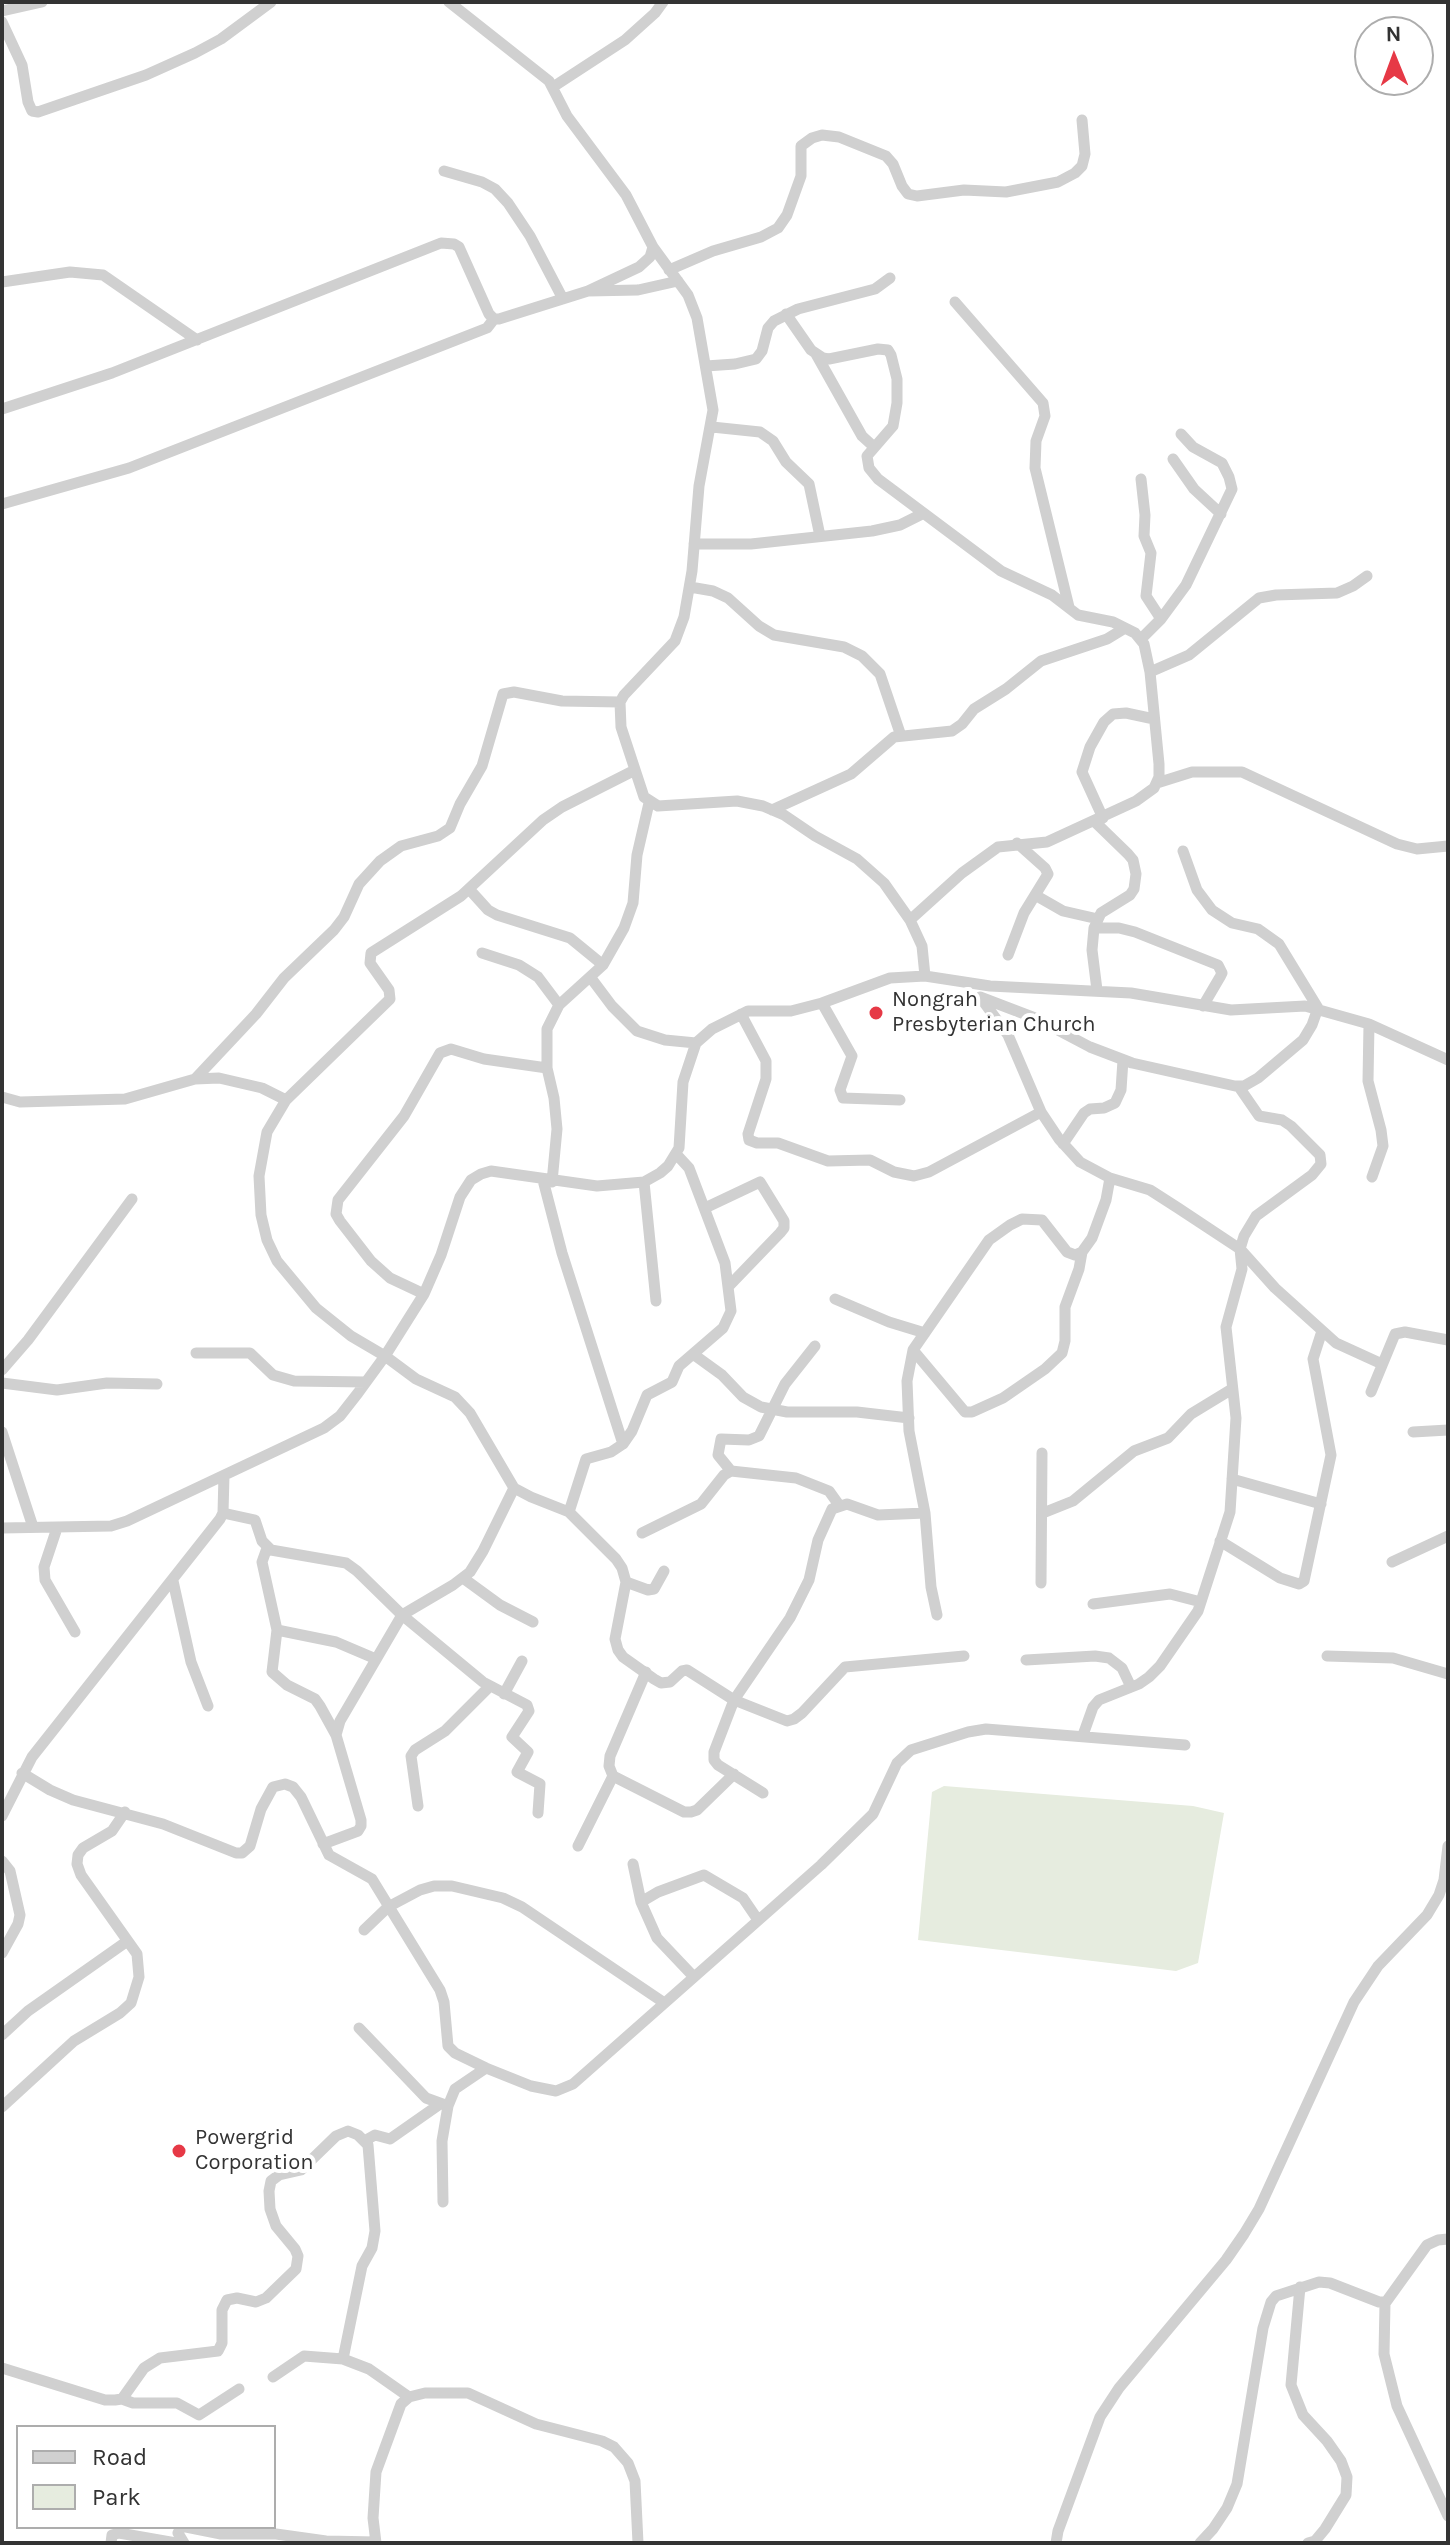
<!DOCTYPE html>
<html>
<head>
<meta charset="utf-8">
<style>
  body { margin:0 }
  #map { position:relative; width:1450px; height:2545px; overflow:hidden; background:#fff; font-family:Karla,sans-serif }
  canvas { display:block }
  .frame { position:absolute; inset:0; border:4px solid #333; pointer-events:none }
  .legend { position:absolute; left:16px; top:2425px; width:260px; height:104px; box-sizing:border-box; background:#fff; border:2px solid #adadad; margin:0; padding:10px 14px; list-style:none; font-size:24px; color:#333 }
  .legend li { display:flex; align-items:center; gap:16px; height:40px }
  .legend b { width:40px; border:2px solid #adadad }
  .north { position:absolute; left:1354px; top:16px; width:80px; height:80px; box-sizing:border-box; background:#fff; border:2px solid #adadad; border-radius:50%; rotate:359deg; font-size:22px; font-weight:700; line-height:32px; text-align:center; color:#333 }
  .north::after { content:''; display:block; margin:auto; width:28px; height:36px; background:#e63946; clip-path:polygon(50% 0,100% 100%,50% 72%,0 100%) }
</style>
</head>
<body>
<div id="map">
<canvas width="1450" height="2545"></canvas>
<div class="frame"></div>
<ul class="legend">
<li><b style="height:10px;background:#d0d0d0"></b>Road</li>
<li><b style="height:22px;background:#e6ecdf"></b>Park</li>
</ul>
<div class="north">N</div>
</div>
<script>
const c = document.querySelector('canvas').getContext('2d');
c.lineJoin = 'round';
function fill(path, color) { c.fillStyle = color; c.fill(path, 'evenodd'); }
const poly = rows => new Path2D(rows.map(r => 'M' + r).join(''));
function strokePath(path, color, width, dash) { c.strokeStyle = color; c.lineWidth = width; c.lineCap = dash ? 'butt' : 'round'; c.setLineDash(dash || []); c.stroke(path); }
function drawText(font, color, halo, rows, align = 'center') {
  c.font = font + ' Karla,sans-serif'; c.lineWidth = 8; c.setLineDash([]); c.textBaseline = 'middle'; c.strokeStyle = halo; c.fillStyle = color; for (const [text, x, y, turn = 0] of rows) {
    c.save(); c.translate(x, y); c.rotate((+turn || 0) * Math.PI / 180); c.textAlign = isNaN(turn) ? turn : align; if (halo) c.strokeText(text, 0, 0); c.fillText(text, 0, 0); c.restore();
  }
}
fill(poly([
  [944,1786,1193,1806,1224,1813,1198,1963,1176,1971,918,1940,932,1792]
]), '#e6ecdf');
strokePath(poly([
  [449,2,549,81,567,116,626,195,653,247,688,295,697,318,713,410,699,486,692,571,684,617,675,641,624,695,620,702,621,727,644,797,658,806,737,801,763,806,784,815,815,836,857,859,884,883,910,920,922,946,925,976],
  [2,11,42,2],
  [2,22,22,65,28,102,32,111,38,112,146,75,195,53,221,39,271,2],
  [553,87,625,40,655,13,663,2],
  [444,171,482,182,495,189,508,203,530,236,563,299],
  [669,270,713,251,761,237,778,228,787,215,801,176,801,146,812,138,822,135,839,137,886,156,893,164,902,186,908,194,917,196,964,190,1006,192,1058,182,1075,173,1082,166,1085,154,1082,120],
  [2,282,70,272,103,275,197,340],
  [588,291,638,290,678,281],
  [955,302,1043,403,1045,416,1036,441,1035,468,1069,607],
  [786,314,811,350,823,358,829,359,878,349,888,350,891,355,897,379,897,403,893,426,867,456,869,468,878,479,1001,571,1052,595,1078,615,1113,622,1135,633,1144,644,1150,672,1159,764,1159,777,1154,788,1136,801,1047,842,998,847,962,873,910,920],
  [816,354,862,436,873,446],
  [706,366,735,364,756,359,762,351,768,328,774,321,798,309,875,289,890,278],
  [2,409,112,373,441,243,454,244,459,247,489,314,494,319,499,319,588,291,639,267,650,257,653,247],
  [712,427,760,432,773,441,786,462,809,484,820,536],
  [1173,459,1194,489,1221,514],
  [1141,479,1145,515,1144,536,1151,553,1146,596,1161,619],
  [2,504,129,468,487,328,494,319],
  [694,544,751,544,872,531,900,525,922,514],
  [690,587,713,591,728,598,759,626,774,635,844,647,862,656,880,674,901,736],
  [1142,638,1161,619,1186,585,1232,489,1229,477,1222,463,1193,447,1181,434],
  [1150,672,1189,655,1259,598,1276,595,1337,593,1353,586,1367,576],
  [635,770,562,807,543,820,461,896,371,953,370,963,389,990,390,999,286,1100,267,1132,259,1176,261,1215,267,1240,277,1261,316,1308,351,1336,385,1356,416,1379,455,1397,470,1413,514,1488,531,1497,569,1512,616,1559,622,1568,626,1582,615,1639,618,1650,623,1657,654,1679,661,1683,670,1682,682,1671,687,1670,734,1700,787,1721,794,1719,802,1713,845,1667,964,1656],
  [1157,783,1192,772,1242,772,1397,844,1417,849,1448,846],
  [772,810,851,774,894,737,952,731,962,724,974,709,1006,689,1041,661,1107,639,1125,628],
  [1103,818,1082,772,1090,747,1104,722,1113,714,1126,713,1154,719],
  [1094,821,1128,854,1133,860,1136,874,1134,889,1130,895,1101,913,1094,928,1092,950,1097,990],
  [469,889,488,910,497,915,570,938,603,965],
  [1035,895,1063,911,1098,919],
  [1094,928,1119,928,1135,932,1218,965,1222,973,1220,977,1203,1006],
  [482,953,519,965,538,977,559,1005],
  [1008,955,1024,913,1048,874,1045,868,1017,843],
  [591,978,612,1006,637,1031,665,1040,696,1043],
  [980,997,1035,1018,1090,1047,1132,1063,1235,1086,1244,1086,1258,1078,1303,1040,1312,1025,1318,1008,1279,944,1258,929,1232,923,1212,910,1197,890,1183,851],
  [983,1001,1008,1035,1041,1112,1059,1139,1080,1162,1110,1178,1150,1190,1178,1208,1240,1249,1275,1288,1336,1343,1382,1364],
  [822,1003,852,1056,840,1090,843,1098,900,1100],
  [741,1014,766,1061,766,1079,748,1134,749,1140,757,1143,778,1143,828,1161,870,1160,894,1172,914,1176,929,1172,1041,1112],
  [1369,1024,1368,1081,1381,1130,1383,1146,1372,1177],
  [195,1079,256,1014,284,978,334,930,344,917,359,884,380,861,401,846,438,836,450,828,460,804,482,766,503,694,514,692,562,701,620,702],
  [2,1097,20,1102,125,1099,195,1079,219,1078,262,1088,286,1100],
  [1063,1144,1084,1113,1090,1109,1104,1108,1115,1103,1121,1090,1123,1060],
  [543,1180,562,1253,623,1444,611,1452,586,1459,569,1512],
  [552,1182,557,1129,554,1098,547,1068,547,1029,559,1005,603,965,624,928,633,903,637,855,649,803],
  [644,1182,656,1301],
  [705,1208,760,1182,784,1221,784,1228,780,1233,729,1286],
  [424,1294,390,1278,371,1261,340,1221,336,1214,338,1200,404,1116,440,1053,451,1049,484,1059,547,1068],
  [835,1299,889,1322,925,1333],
  [913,1350,965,1412,972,1412,1003,1398,1045,1369,1062,1353,1065,1341,1065,1307,1079,1269,1082,1252],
  [196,1353,250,1353,273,1375,294,1381,366,1382],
  [693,1354,722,1375,743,1397,761,1407,787,1412,857,1412,909,1418],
  [2,1370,28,1340,132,1199],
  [2,1383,57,1390,107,1383,157,1384],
  [1371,1392,1395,1334,1405,1332,1448,1340],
  [2,1432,33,1527],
  [1413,1432,1448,1430],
  [623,1444,632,1431,647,1395,672,1382,679,1366,723,1328,731,1311,725,1263,689,1168,677,1155],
  [731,1471,718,1455,721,1439,749,1440,759,1436,785,1384,815,1346],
  [1232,1479,1321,1504],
  [223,1513,255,1520,262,1541,271,1550,346,1563,357,1571,402,1615,483,1682,527,1705,529,1711,512,1737,528,1752,517,1772,540,1784,538,1813],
  [1043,1513,1073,1501,1134,1451,1168,1438,1191,1414,1232,1389],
  [2,1528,111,1526,127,1521,324,1428,340,1416,358,1393,385,1356,424,1294,441,1255,460,1197,471,1180,481,1174,491,1171,597,1186,644,1182,660,1173,668,1166,679,1148,683,1082,696,1043,712,1029,748,1011,791,1011,822,1003,890,978,925,976,990,986,1131,993,1231,1010,1305,1006,1369,1024,1448,1060],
  [57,1528,44,1567,45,1580,75,1632],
  [642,1533,701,1504,724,1475,731,1471,796,1478,829,1491,839,1505],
  [1220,1541,1280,1578,1299,1584,1304,1581,1331,1455,1313,1359,1322,1331],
  [267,1548,262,1562,277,1630,272,1672,287,1685,315,1699,320,1706,336,1735,361,1820,361,1826,358,1831,323,1844],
  [1392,1562,1448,1536],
  [463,1578,500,1605,533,1622],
  [173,1581,191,1662,208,1706],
  [626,1582,648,1590,654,1589,664,1571],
  [1041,1583,1042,1453],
  [1093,1604,1170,1594,1201,1602],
  [937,1615,931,1587,925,1513,909,1431,907,1381,913,1350,989,1240,1010,1225,1022,1219,1042,1220,1067,1252,1075,1255,1082,1252,1092,1238,1106,1200,1110,1178],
  [277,1630,336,1642,376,1659],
  [1327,1656,1393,1658,1448,1674],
  [1026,1660,1095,1656,1109,1658,1122,1668,1131,1687],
  [646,1672,610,1756,609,1766,613,1776,684,1812,691,1812,697,1810,734,1774],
  [504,1694,522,1661],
  [336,1735,340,1721,402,1615,453,1585,470,1572,483,1551,514,1488],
  [1083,1735,1093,1707,1099,1700,1139,1684,1149,1677,1160,1666,1198,1611,1230,1512,1236,1418,1226,1327,1242,1269,1240,1249,1244,1236,1256,1216,1312,1175,1321,1164,1320,1155,1291,1126,1282,1120,1259,1116,1239,1087],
  [22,1773,50,1790,73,1800,163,1824,236,1853,242,1853,250,1846,261,1809,273,1787,285,1784,293,1787,301,1797,329,1855,372,1879,440,1990,444,2002,448,2046,455,2053,486,2068,531,2086,556,2091,573,2084,821,1865,873,1814,897,1763,911,1750,968,1732,986,1729,1185,1745],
  [763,1793,718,1765,714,1760,714,1752,734,1700,790,1618,809,1580,818,1540,832,1509,847,1504,878,1515,925,1513],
  [418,1806,411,1756,415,1750,445,1731,489,1687],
  [2,1816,32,1757,220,1519,223,1513,224,1475],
  [578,1846,613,1776],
  [2,1861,10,1871,20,1915,18,1924,2,1953],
  [633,1864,641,1902,657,1938,693,1976],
  [641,1902,658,1892,704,1875,743,1898,758,1920],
  [364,1930,388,1907,420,1890,434,1886,452,1886,503,1898,522,1907,663,2002],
  [359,2028,426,2098,448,2106],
  [2,2035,28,2011,126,1942],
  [2,2107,74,2041,120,2013,131,2003,139,1977,137,1954,81,1875,77,1864,78,1855,83,1848,112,1831,125,1812],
  [366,2140,375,2135,390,2139,440,2104],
  [443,2202,442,2141,448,2106,455,2089,486,2068],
  [1300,2287,1291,2385,1303,2415,1327,2441,1341,2461,1347,2477,1346,2495,1325,2529,1315,2541,1308,2543],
  [1380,2302,1385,2303,1384,2354,1397,2406,1448,2516],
  [2,2368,105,2400,115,2400,122,2399,144,2368,160,2358,218,2351,222,2343,222,2310,227,2300,237,2298,256,2302,266,2298,296,2269,298,2256,295,2249,276,2226,270,2209,269,2191,271,2181,279,2175,301,2170,336,2136,348,2131,358,2135,368,2145,375,2231,372,2248,362,2266,343,2359],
  [273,2377,304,2356,343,2359,369,2369,409,2397],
  [122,2399,133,2403,177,2403,199,2415,239,2389],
  [181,2527,178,2533,184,2543],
  [186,2527,221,2534,276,2534,326,2541,376,2542],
  [111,2543,112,2535,119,2533,176,2543],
  [376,2543,373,2518,376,2472,401,2404,409,2397,425,2393,468,2393,536,2424,602,2441,614,2447,628,2463,635,2481,638,2543],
  [1056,2543,1058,2531,1100,2417,1119,2388,1226,2260,1244,2234,1259,2209,1354,2002,1378,1966,1427,1915,1439,1895,1444,1880,1448,1846],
  [1200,2543,1213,2529,1227,2508,1237,2484,1263,2328,1271,2302,1276,2296,1319,2282,1330,2283,1379,2302,1386,2302,1427,2245,1438,2240,1448,2239]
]), '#d0d0d0', 11);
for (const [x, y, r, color] of [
  [876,1013,8,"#e63946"],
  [179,2151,8,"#e63946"]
]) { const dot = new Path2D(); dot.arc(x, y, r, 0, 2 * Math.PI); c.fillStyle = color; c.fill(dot); strokePath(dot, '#fff', 3); }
drawText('22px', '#333', '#fff', [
  ["Nongrah",892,1000],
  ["Presbyterian Church",892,1025],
  ["Powergrid",195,2138],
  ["Corporation",195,2163]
], 'left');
</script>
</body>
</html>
